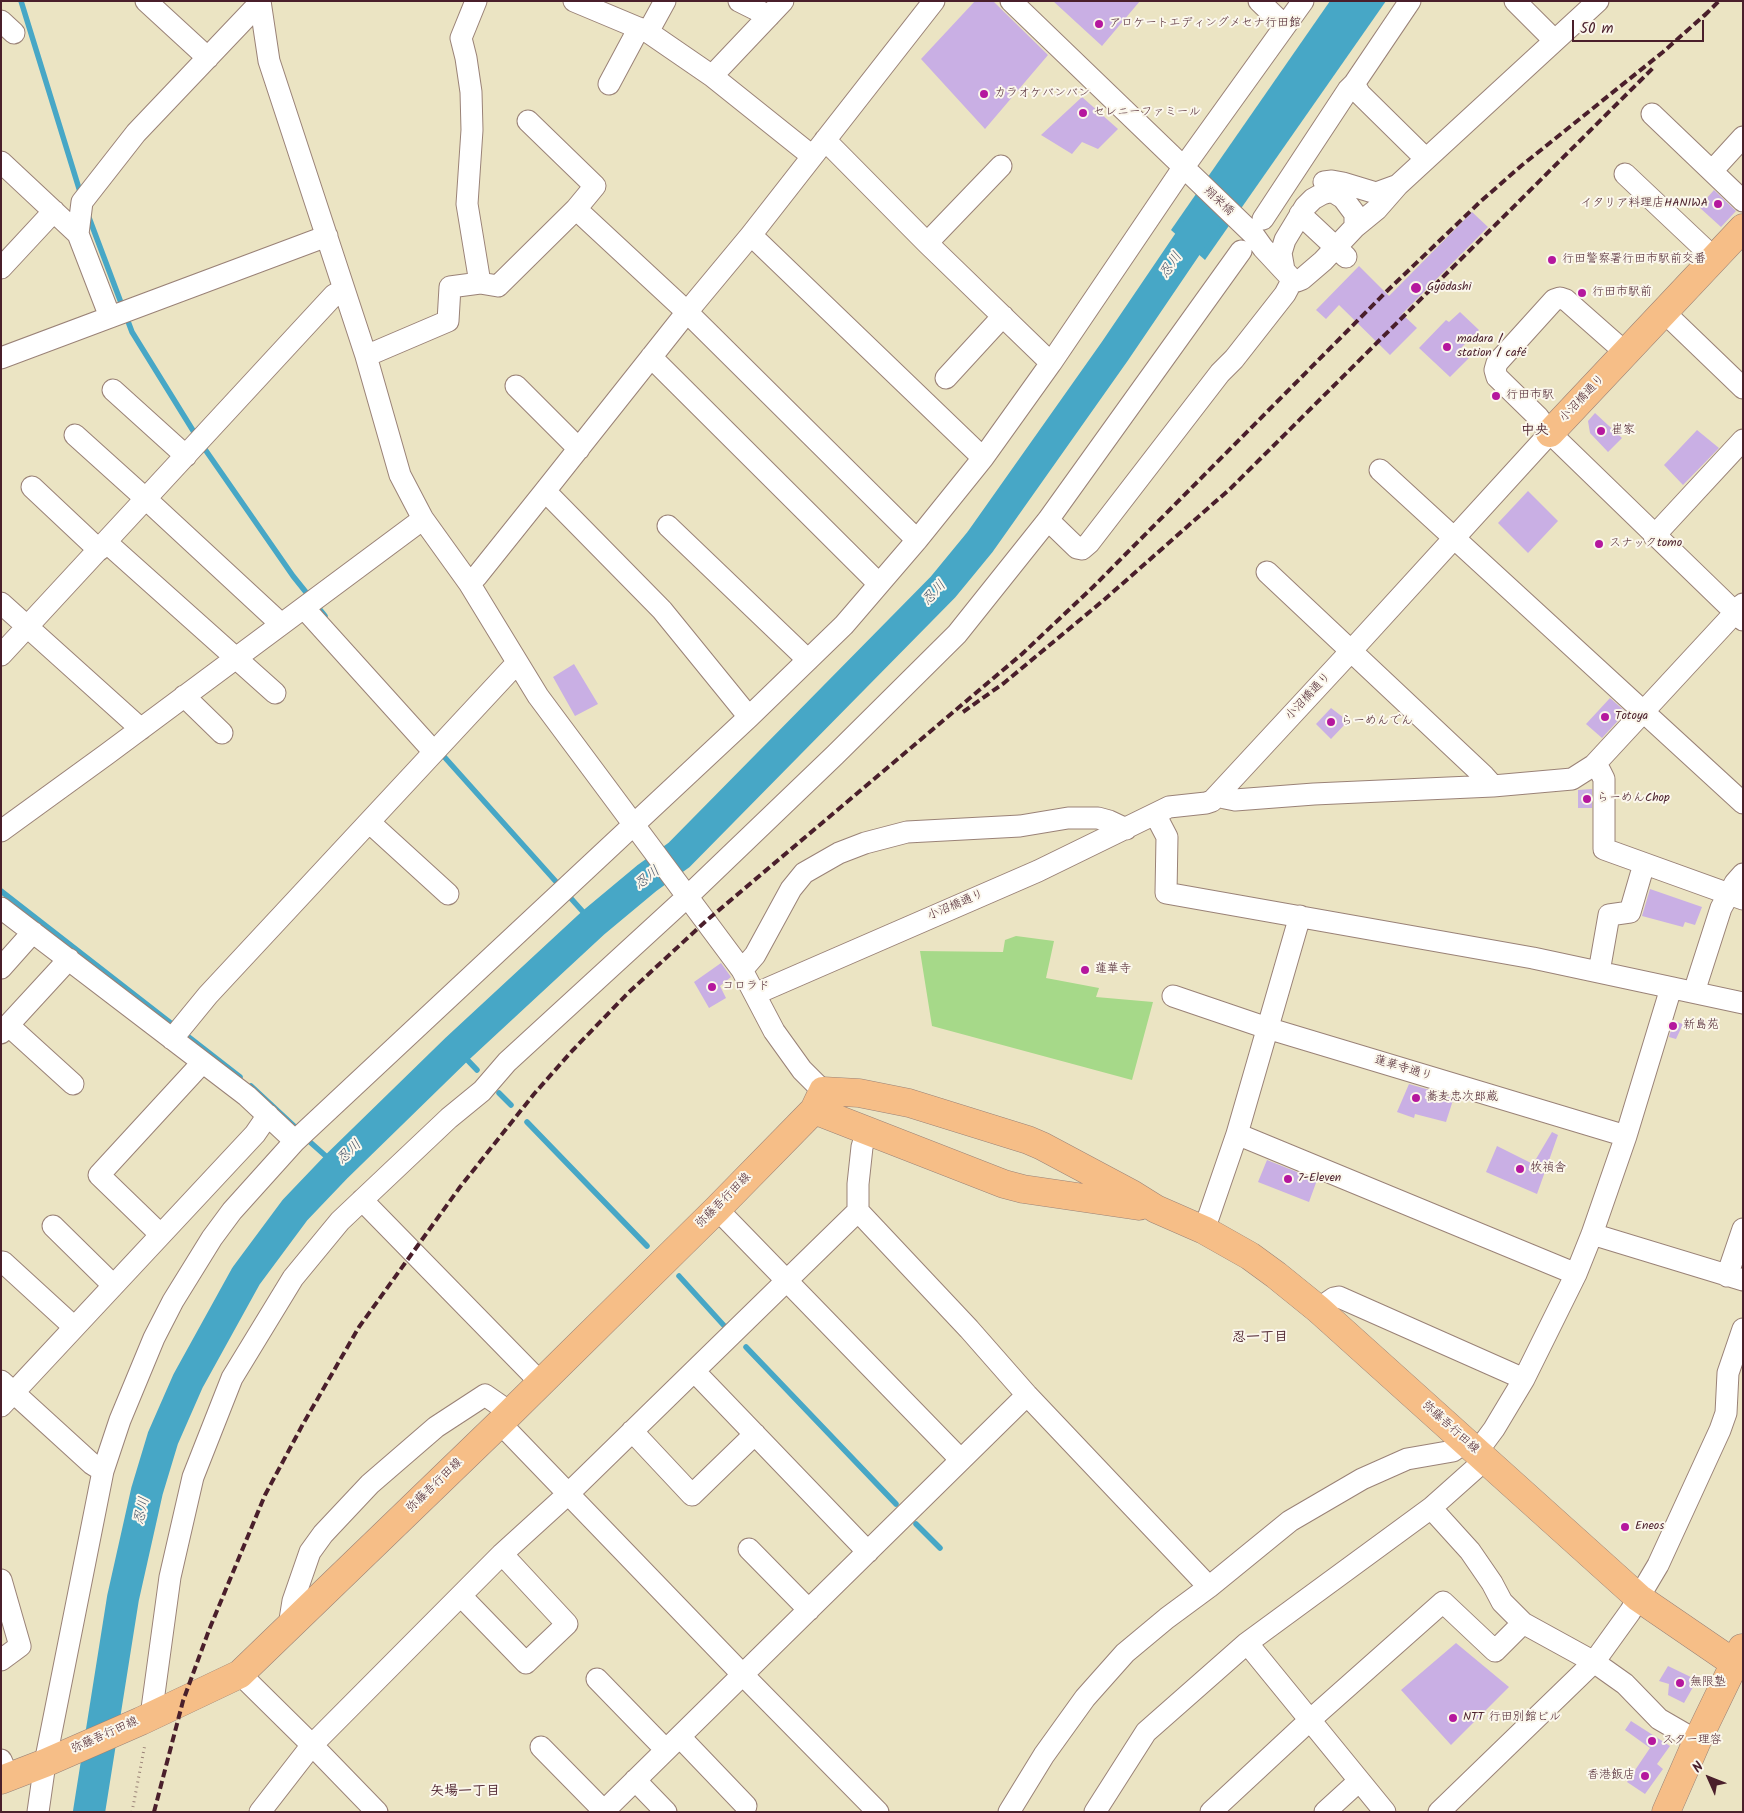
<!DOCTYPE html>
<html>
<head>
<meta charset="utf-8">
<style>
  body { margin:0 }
  #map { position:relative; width:1744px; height:1813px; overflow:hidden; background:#ebe4c3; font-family:Kalam,sans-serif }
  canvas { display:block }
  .frame { position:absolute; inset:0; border:2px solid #4a1f2b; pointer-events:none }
  .north { position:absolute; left:1684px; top:1753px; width:50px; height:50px; -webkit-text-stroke:4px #fbf7ec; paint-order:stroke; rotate:314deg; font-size:14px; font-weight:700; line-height:20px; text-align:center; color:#4a1f2b }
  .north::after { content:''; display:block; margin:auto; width:18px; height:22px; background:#4a1f2b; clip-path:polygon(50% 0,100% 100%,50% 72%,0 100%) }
  .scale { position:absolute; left:1572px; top:20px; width:132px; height:22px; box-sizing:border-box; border:2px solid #4a1f2b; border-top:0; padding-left:6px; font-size:15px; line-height:18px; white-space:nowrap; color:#4a1f2b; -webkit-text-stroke:4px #fbf7ec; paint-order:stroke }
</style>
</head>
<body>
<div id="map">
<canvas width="1744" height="1813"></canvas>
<div class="frame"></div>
<div class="north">N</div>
<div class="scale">50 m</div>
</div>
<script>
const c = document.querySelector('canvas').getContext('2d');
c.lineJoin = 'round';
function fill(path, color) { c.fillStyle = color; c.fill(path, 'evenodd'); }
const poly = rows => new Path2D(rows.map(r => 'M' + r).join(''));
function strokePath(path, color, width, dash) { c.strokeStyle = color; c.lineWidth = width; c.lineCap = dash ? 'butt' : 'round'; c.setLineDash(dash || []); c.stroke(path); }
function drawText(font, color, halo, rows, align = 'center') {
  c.font = font + ' Kalam,"Klee One",sans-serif'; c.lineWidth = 4; c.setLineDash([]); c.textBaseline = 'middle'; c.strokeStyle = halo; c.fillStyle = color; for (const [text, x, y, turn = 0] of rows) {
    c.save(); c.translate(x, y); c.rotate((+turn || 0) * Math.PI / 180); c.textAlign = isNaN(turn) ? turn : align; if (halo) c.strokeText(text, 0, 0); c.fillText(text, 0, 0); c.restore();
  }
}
fill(poly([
  [1016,936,1054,941,1046,978,1099,988,1096,997,1153,1002,1132,1080,932,1026,920,951,1003,952,1005,940]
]), '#a6d989');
fill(poly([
  [1330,1,1386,1,1205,260,1171,230]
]), '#47a7c6');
strokePath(poly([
  [21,1,81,195],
  [88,215,123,308],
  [126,316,132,332,197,437],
  [202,445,293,576,325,616],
  [439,751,593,923],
  [1,891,240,1077],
  [457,1049,477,1070],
  [251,1086,294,1126],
  [499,1093,511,1105],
  [527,1122,647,1246],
  [310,1142,337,1166],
  [679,1276,728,1330],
  [746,1347,896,1504],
  [916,1524,940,1548]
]), '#47a7c6', 5.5);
strokePath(poly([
  [89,1812,123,1598,147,1491,163,1438,188,1381,246,1276,295,1210,337,1166,457,1049,593,923,647,878,679,855,943,587,980,542,1115,351,1212,208]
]), '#47a7c6', 32);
fill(poly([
  [975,1,993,1,1048,55,985,129,921,59],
  [1053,1,1140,1,1102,46],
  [1082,97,1118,129,1098,149,1082,142,1072,154,1041,135],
  [1714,190,1736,211,1721,227,1699,207],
  [1472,212,1488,227,1402,314,1417,328,1390,355,1339,305,1326,319,1316,310,1359,266,1389,296],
  [1460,312,1479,330,1460,349,1469,358,1450,377,1419,348,1446,320,1449,322],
  [1595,413,1622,438,1608,452,1590,433,1588,421],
  [1697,430,1719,448,1683,485,1664,465],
  [1528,491,1558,521,1528,553,1498,523],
  [574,664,598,704,575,716,553,677],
  [1610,698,1626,712,1602,738,1586,724],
  [1331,708,1348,721,1331,739,1316,724],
  [1592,789,1592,808,1578,808,1578,790],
  [1650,889,1702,907,1695,925,1685,922,1683,927,1642,916],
  [721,963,731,977,720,986,726,998,709,1008,694,982],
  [1674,1021,1683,1024,1676,1039,1669,1037],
  [1409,1084,1454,1097,1446,1122,1415,1114,1414,1118,1397,1112],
  [1552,1132,1558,1135,1537,1194,1486,1172,1497,1146,1533,1164],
  [1267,1160,1317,1180,1309,1202,1258,1182],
  [1456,1643,1509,1687,1451,1745,1401,1690],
  [1668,1666,1697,1680,1684,1703,1668,1695,1669,1684,1659,1681],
  [1631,1721,1670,1746,1657,1764,1663,1769,1645,1794,1627,1782,1650,1748,1625,1730]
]), '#c9afe4');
const minor = poly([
  [146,1,208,58],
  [260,1,269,61,366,356,400,475,423,519,469,583,538,696,742,970,774,1031,802,1070,823,1091],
  [476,1,461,38,466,58,471,92,472,130,467,204,480,283],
  [574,1,648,32,712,76,812,156],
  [739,1,769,16],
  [1011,1,1253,234,1263,248,1290,277,1297,281,1302,279,1323,261,1355,227,1377,209,1398,185,1598,1],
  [1259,1,1285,26],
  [1515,1,1554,40],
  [1,21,14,33],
  [648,32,665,1],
  [712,76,783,1],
  [609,84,639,28],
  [1354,84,1360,94,1426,159],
  [1652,114,1743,201],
  [528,121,595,186,576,209],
  [825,140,927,243,1051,363],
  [1,162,78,234],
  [1712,171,1743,137],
  [1625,174,1714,258],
  [1324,182,1332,181,1343,183,1376,193,1398,185],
  [1300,214,1346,257],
  [1263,219,1348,90,1354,84,1410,1],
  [751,235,983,458],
  [927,243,1001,166],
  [1,268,54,211],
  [1284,270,1281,253,1285,240,1305,207,1313,199,1322,194,1329,192,1335,193,1343,198,1355,214,1355,227],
  [1664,312,1743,388],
  [110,317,78,234,82,202,136,133,253,10,259,6],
  [1626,353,1566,300,1560,298,1554,300,1497,363,1495,370,1497,377,1538,417,1550,433,1743,620],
  [366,356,448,321,450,287,480,283,498,286,576,209,687,312,917,540],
  [651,357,879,584],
  [1,358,327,236],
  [946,378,1003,316],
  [516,386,579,449],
  [113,390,186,456],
  [75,435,146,499,281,624],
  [1380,470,1743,803],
  [32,487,99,550],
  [545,491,662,610,749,717],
  [1048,520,1077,548,1082,549,1089,543,1220,373,1234,359,1285,294,1293,279],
  [668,526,808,660],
  [1654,536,1743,440],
  [106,542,275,693],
  [1267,572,1484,776,1493,786],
  [469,583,477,576,545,491,687,312,751,235,934,1],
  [1,603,141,729],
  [304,608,434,752],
  [1,655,334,295,343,290],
  [184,696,222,733],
  [1594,765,1600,771,1604,779,1604,849,1743,899],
  [1219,795,1225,798,1235,800,1314,794,1493,786,1572,779,1594,765,1743,604],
  [1155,814,1167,837,1166,893,1533,958,1743,1003],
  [369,822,448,894],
  [1,831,107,754,423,519],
  [1,908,247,1096,295,1141],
  [1,968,33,932],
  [742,970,755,955,791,889,804,873,839,853,865,843,907,832,1020,826,1068,818,1098,818,1109,821,1126,829],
  [1599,972,1609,915,1630,912,1644,864],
  [1694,992,1721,908,1735,883,1743,874],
  [755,994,1038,871,1169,807,1206,803,1212,801,1351,651,1550,433],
  [1173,996,1267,1028,1626,1136],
  [8,1025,73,1084],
  [1,1033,69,959],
  [172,1039,208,995,516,664],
  [867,1131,862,1147,858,1184,858,1211,969,1329,1027,1395,1209,1587],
  [1237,1134,1576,1274],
  [362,1200,541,1383],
  [717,1209,961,1460],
  [53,1226,113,1285],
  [1204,1230,1237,1134,1300,916],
  [160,1234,99,1175,202,1063],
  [1592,1234,1743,1280],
  [3,1262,74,1327],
  [1727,1276,1743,1229],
  [1318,1309,1334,1298,1339,1297,1524,1379],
  [694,1371,868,1552],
  [1,1381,92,1464,103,1471],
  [1,1406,255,1134,268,1115],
  [500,1423,743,1675,878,1812],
  [632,1431,692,1495,755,1434],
  [1477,1452,1494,1429,1524,1379,1576,1274,1592,1234,1626,1136,1671,988],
  [1431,1508,1470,1551,1492,1583,1502,1602,1523,1623,1594,1662,1625,1684,1659,1719,1697,1741],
  [749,1549,809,1610],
  [1,1580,20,1646,1,1660],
  [461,1596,526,1663,567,1624,502,1554],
  [289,1626,293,1601,310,1552,323,1534,370,1484,436,1427,485,1395,511,1413],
  [1247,1643,1385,1812],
  [240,1674,312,1745,377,1812],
  [597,1679,666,1750],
  [151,1716,170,1577,193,1477,232,1378,293,1278,340,1221,449,1118,482,1091,507,1062,688,896,835,755,957,634,1048,520,1241,251],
  [680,1737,746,1806],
  [541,1747,604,1811],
  [1,1760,9,1778],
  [635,1780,666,1812],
  [38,1812,45,1763,103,1471,120,1420,154,1338,173,1301,212,1238,232,1211,295,1141,749,717,844,625,917,540,983,458,1051,363,1183,168,1303,1],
  [260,1812,312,1745,502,1554,568,1494,858,1211],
  [603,1812,1027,1395],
  [1009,1812,1044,1755,1085,1698,1125,1653,1167,1618,1209,1587,1290,1521,1362,1479,1407,1459,1453,1451,1466,1441],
  [1095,1812,1146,1732,1247,1643,1431,1508,1486,1459],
  [1211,1812,1310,1720,1443,1602,1495,1651,1523,1623],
  [1325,1812,1359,1781],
  [1439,1812,1594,1662,1630,1612,1658,1565,1720,1430,1726,1413,1728,1373,1743,1329]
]);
const major = poly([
  [1550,433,1743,228],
  [814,1110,1004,1184,1023,1189,1139,1206],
  [1,1780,45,1763,141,1721,240,1674,500,1423,717,1209,814,1110,823,1091,859,1093,909,1103,1028,1140,1042,1146,1132,1194,1156,1209,1204,1230,1250,1256,1276,1275,1318,1309,1639,1598,1734,1663],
  [1666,1812,1697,1741,1742,1648]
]);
strokePath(minor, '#9a8277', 23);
strokePath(major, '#9a8277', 29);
strokePath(poly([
  [132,1812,145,1744]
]), '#9a8277', 3, [1, 4]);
strokePath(minor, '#fff', 21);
strokePath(major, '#f6be87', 28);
strokePath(poly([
  [1704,16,1719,1],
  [963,712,1004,683,1105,599,1231,488,1655,66],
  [154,1812,183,1701,209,1630,265,1495,303,1424,359,1327,460,1187,534,1094,572,1051,628,993,706,921,1022,654,1093,587,1387,291,1480,202,1521,166,1663,52,1708,12]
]), '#4a1f2b', 4, [8, 4]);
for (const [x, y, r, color] of [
  [1099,24,5,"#b5179e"],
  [984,94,5,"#b5179e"],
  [1083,113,5,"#b5179e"],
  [1718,204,5,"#b5179e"],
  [1552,260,5,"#b5179e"],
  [1416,288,6,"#b5179e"],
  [1582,293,5,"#b5179e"],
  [1447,347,5,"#b5179e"],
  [1496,396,5,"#b5179e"],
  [1601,431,5,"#b5179e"],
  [1599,544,5,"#b5179e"],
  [1605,717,5,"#b5179e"],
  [1331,722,5,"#b5179e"],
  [1587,799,5,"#b5179e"],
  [1085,970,5,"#b5179e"],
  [712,987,5,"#b5179e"],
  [1673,1026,5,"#b5179e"],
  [1416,1098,5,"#b5179e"],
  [1520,1169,5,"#b5179e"],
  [1288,1179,5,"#b5179e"],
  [1625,1527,5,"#b5179e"],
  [1680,1683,5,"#b5179e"],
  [1453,1718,5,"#b5179e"],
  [1652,1741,5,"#b5179e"],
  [1645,1776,5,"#b5179e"]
]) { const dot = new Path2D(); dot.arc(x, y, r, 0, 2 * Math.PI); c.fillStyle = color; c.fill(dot); strokePath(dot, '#fbf7ec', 2); }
drawText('12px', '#4a1f2b', '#fbf7ec', [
  ["アロケートエディングメセナ行田館",1109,24],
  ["カラオケバンバン",994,94],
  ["セレニーファミール",1093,113],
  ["イタリア料理店HANIWA",1708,204,"right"],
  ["行田警察署行田市駅前交番",1562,260],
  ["Gyōdashi",1427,288],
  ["行田市駅前",1592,293],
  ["madara /",1457,340],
  ["station / café",1457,354],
  ["行田市駅",1506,396],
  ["崔家",1611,431],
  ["スナックtomo",1609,544],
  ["Totoya",1615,717],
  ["らーめんでん",1341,722],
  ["らーめんChop",1597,799],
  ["蓮華寺",1095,970],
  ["コロラド",722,987],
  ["新島苑",1683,1026],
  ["蕎麦忠次郎蔵",1426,1098],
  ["牧禎舎",1530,1169],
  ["7-Eleven",1298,1179],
  ["Eneos",1635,1527],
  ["無限塾",1690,1683],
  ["NTT 行田別館ビル",1463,1718],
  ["スター理容",1662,1741],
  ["香港飯店",1635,1776,"right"]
], 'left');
drawText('12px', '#4a1f2b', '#fbf7ec', [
  ["翔栄橋",1218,202,43],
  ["小沼橋通り",1583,399,-47],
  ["小沼橋通り",1309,697,-47],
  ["小沼橋通り",956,906,-23],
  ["蓮華寺通り",1403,1069,17],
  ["弥藤吾行田線",724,1201,-45],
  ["弥藤吾行田線",1450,1428,42],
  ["弥藤吾行田線",435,1486,-44],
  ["弥藤吾行田線",105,1736,-24]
]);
drawText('italic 14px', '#495569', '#fbf7ec', [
  ["忍川",1172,266,-56],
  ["忍川",935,594,-47],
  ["忍川",648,879,-38],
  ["忍川",350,1153,-44],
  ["忍川",143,1511,-77]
]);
drawText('bold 14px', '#4a1f2b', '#fbf7ec', [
  ["中央",1535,432],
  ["忍一丁目",1260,1339],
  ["矢場一丁目",465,1793]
]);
</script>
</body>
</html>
